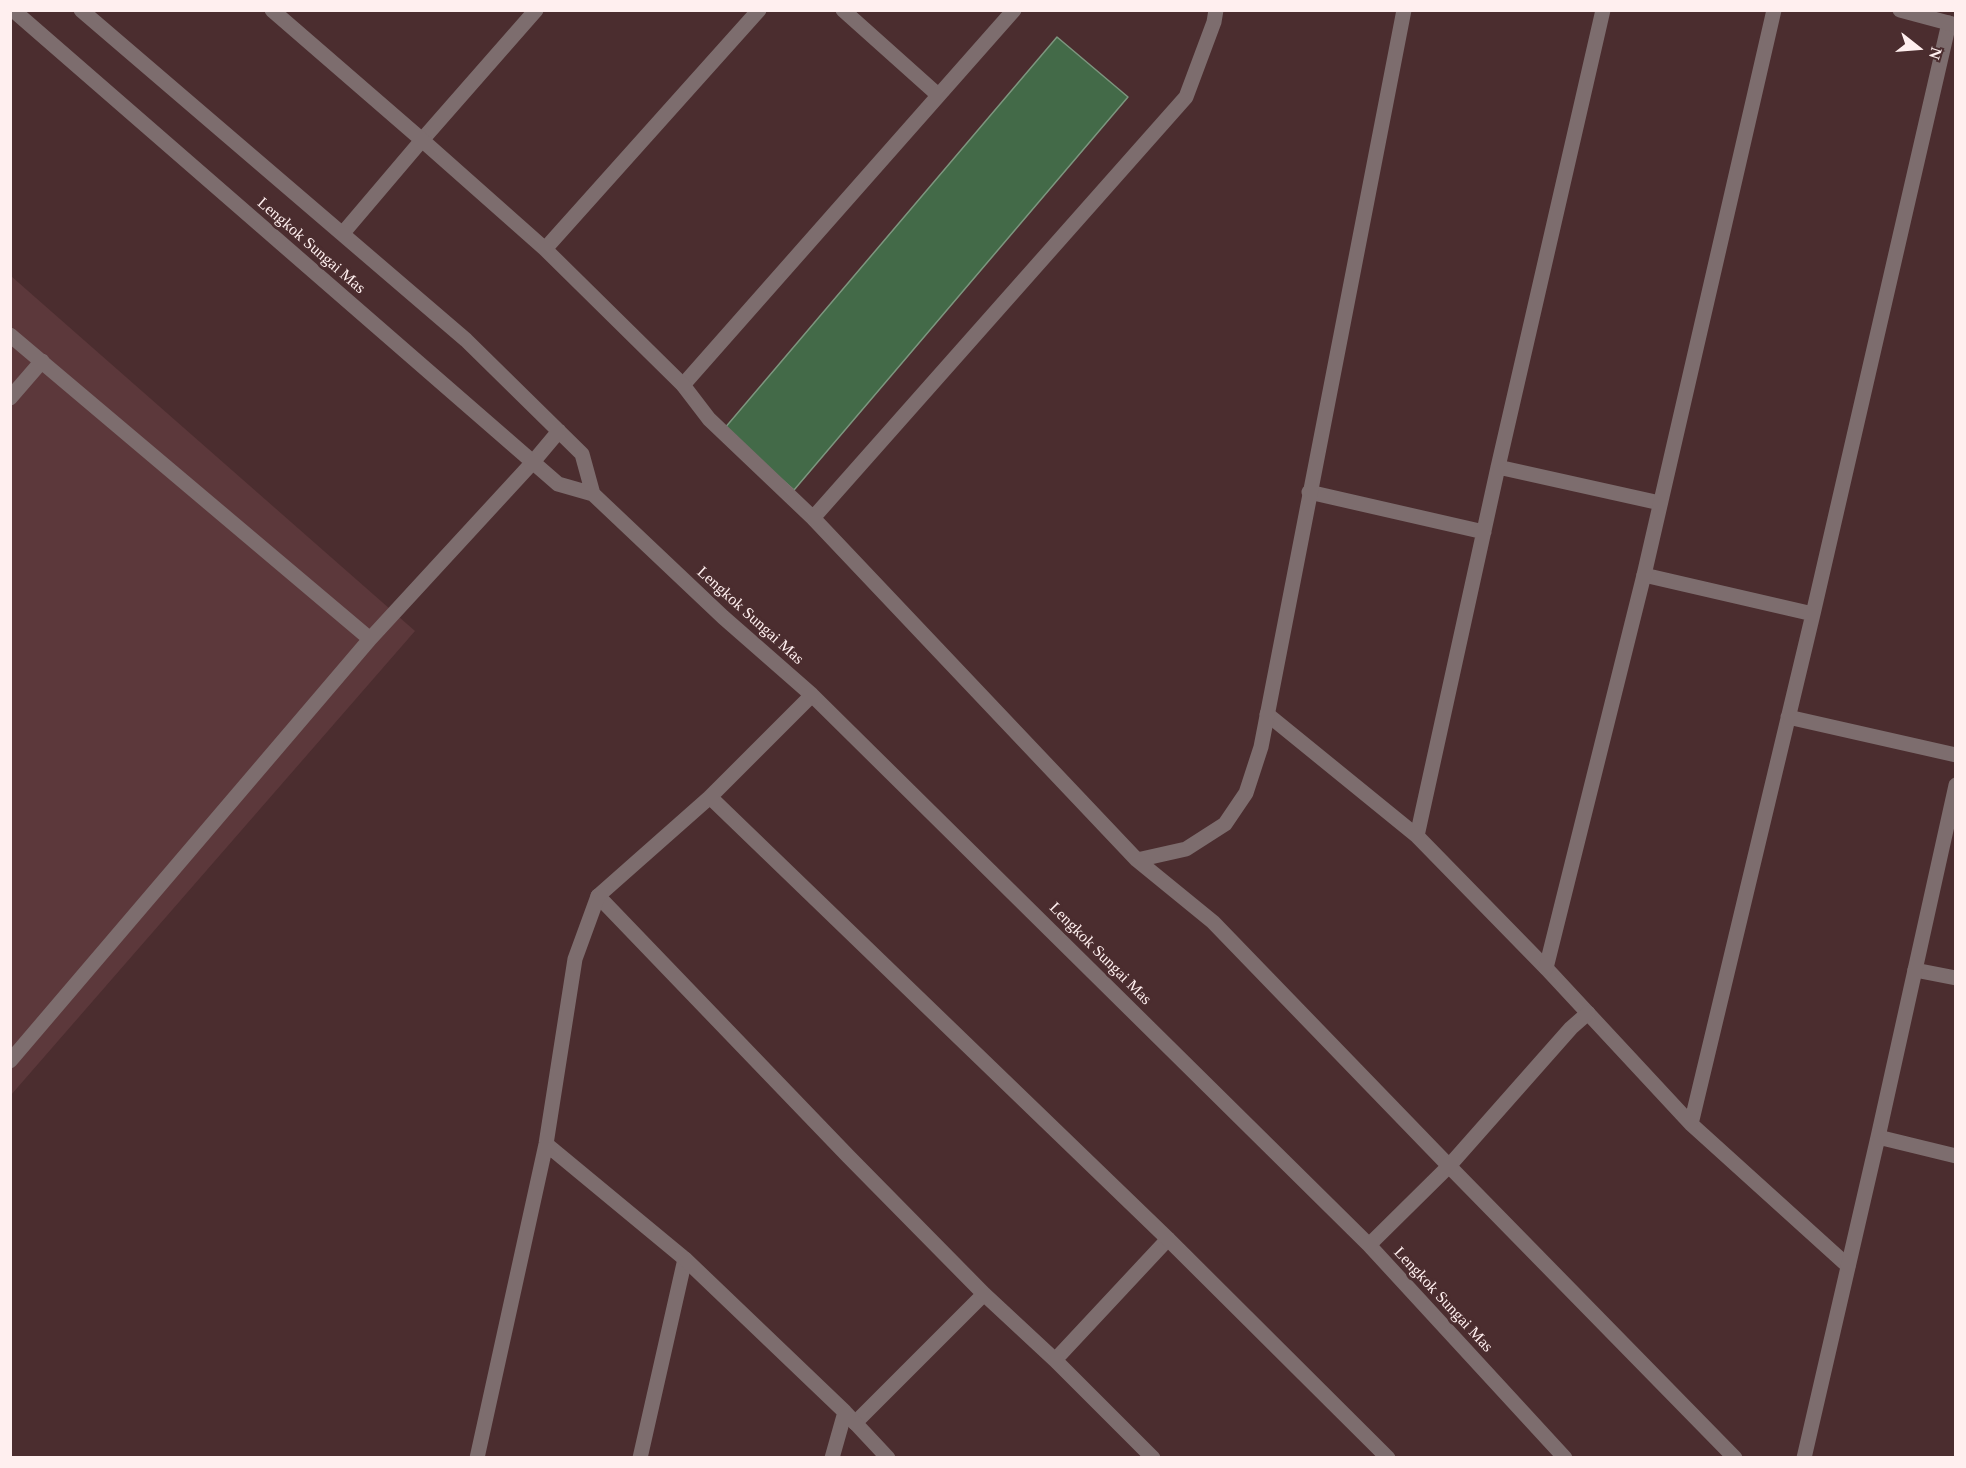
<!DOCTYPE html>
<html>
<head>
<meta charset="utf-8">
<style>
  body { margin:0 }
  #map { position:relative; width:1966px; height:1468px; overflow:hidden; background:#4b2d2f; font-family:"Times New Roman",serif }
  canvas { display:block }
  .frame { position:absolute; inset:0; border:12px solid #ffefef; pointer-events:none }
  .north { position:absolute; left:1888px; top:18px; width:60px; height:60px; -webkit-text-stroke:4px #4b2d2f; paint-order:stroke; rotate:107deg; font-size:16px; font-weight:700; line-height:24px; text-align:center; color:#ffefef }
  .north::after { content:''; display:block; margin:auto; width:21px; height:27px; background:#ffefef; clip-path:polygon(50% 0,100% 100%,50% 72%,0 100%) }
</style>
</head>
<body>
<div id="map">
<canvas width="1966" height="1468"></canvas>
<div class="frame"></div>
<div class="north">N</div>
</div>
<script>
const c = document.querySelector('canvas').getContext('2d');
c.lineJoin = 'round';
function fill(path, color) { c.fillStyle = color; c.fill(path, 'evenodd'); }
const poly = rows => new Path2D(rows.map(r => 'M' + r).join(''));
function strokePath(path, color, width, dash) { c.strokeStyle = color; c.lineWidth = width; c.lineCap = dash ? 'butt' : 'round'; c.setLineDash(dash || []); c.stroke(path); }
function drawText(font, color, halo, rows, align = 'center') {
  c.font = font + ' "Times New Roman",serif'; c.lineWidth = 6; c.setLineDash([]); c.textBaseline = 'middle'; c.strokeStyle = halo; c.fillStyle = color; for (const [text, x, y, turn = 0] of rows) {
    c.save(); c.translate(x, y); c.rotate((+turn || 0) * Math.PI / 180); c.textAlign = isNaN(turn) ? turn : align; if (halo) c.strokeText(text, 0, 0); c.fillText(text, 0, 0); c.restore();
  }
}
fill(poly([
  [11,276,415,631,11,1095]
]), '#5c383b');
const building = poly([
  [1057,37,1128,97,794,490,724,429,1057,37]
]);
fill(building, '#436a48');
strokePath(building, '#7d967f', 1.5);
strokePath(poly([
  [843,10,938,95],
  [422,140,536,10],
  [683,385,1014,10],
  [1498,467,1660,503],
  [1309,492,1484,532],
  [1644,575,1813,614],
  [1267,714,1417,836,1546,968,1691,1124,1848,1266],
  [1788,717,1956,755],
  [1417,836,1498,467,1603,10],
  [598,896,848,1156,984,1294,1055,1360,1153,1458],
  [1915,970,1956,978],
  [1691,1124,1813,614,1949,23],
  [1055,1360,1168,1239],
  [855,1423,984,1294],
  [640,1458,685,1259]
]), '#7d6d6e', 15);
strokePath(poly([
  [13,10,558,484,593,494,723,617,812,695,1369,1245,1565,1458],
  [81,10,466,340,582,454,593,494],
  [272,10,422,140,545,249,683,385,709,419,813,518,1137,860,1213,922,1449,1166,1735,1458],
  [1900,10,1956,25],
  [343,233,422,140],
  [545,249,759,10],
  [10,335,370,639],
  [10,398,42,361],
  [813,518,1186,97,1214,22,1216,10],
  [710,797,1168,1239,1388,1458],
  [1137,860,1186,849,1225,824,1246,793,1261,747,1404,10],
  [1546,968,1644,575,1774,10],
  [10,1061,370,639,533,462,559,431],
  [1878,1137,1956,1156],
  [546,1144,685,1259,845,1412,888,1458],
  [1369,1245,1449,1166,1571,1028,1588,1013],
  [477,1458,546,1144,575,959,598,896,710,797,812,695],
  [832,1458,845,1412],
  [1804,1458,1878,1137,1956,785]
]), '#7d6d6e', 15);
drawText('16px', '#ffefef', '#4b2d2f', [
  ["Lengkok Sungai Mas",311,246,41],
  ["Lengkok Sungai Mas",750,616,42],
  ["Lengkok Sungai Mas",1100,954,45],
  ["Lengkok Sungai Mas",1443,1300,47]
]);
</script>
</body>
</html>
